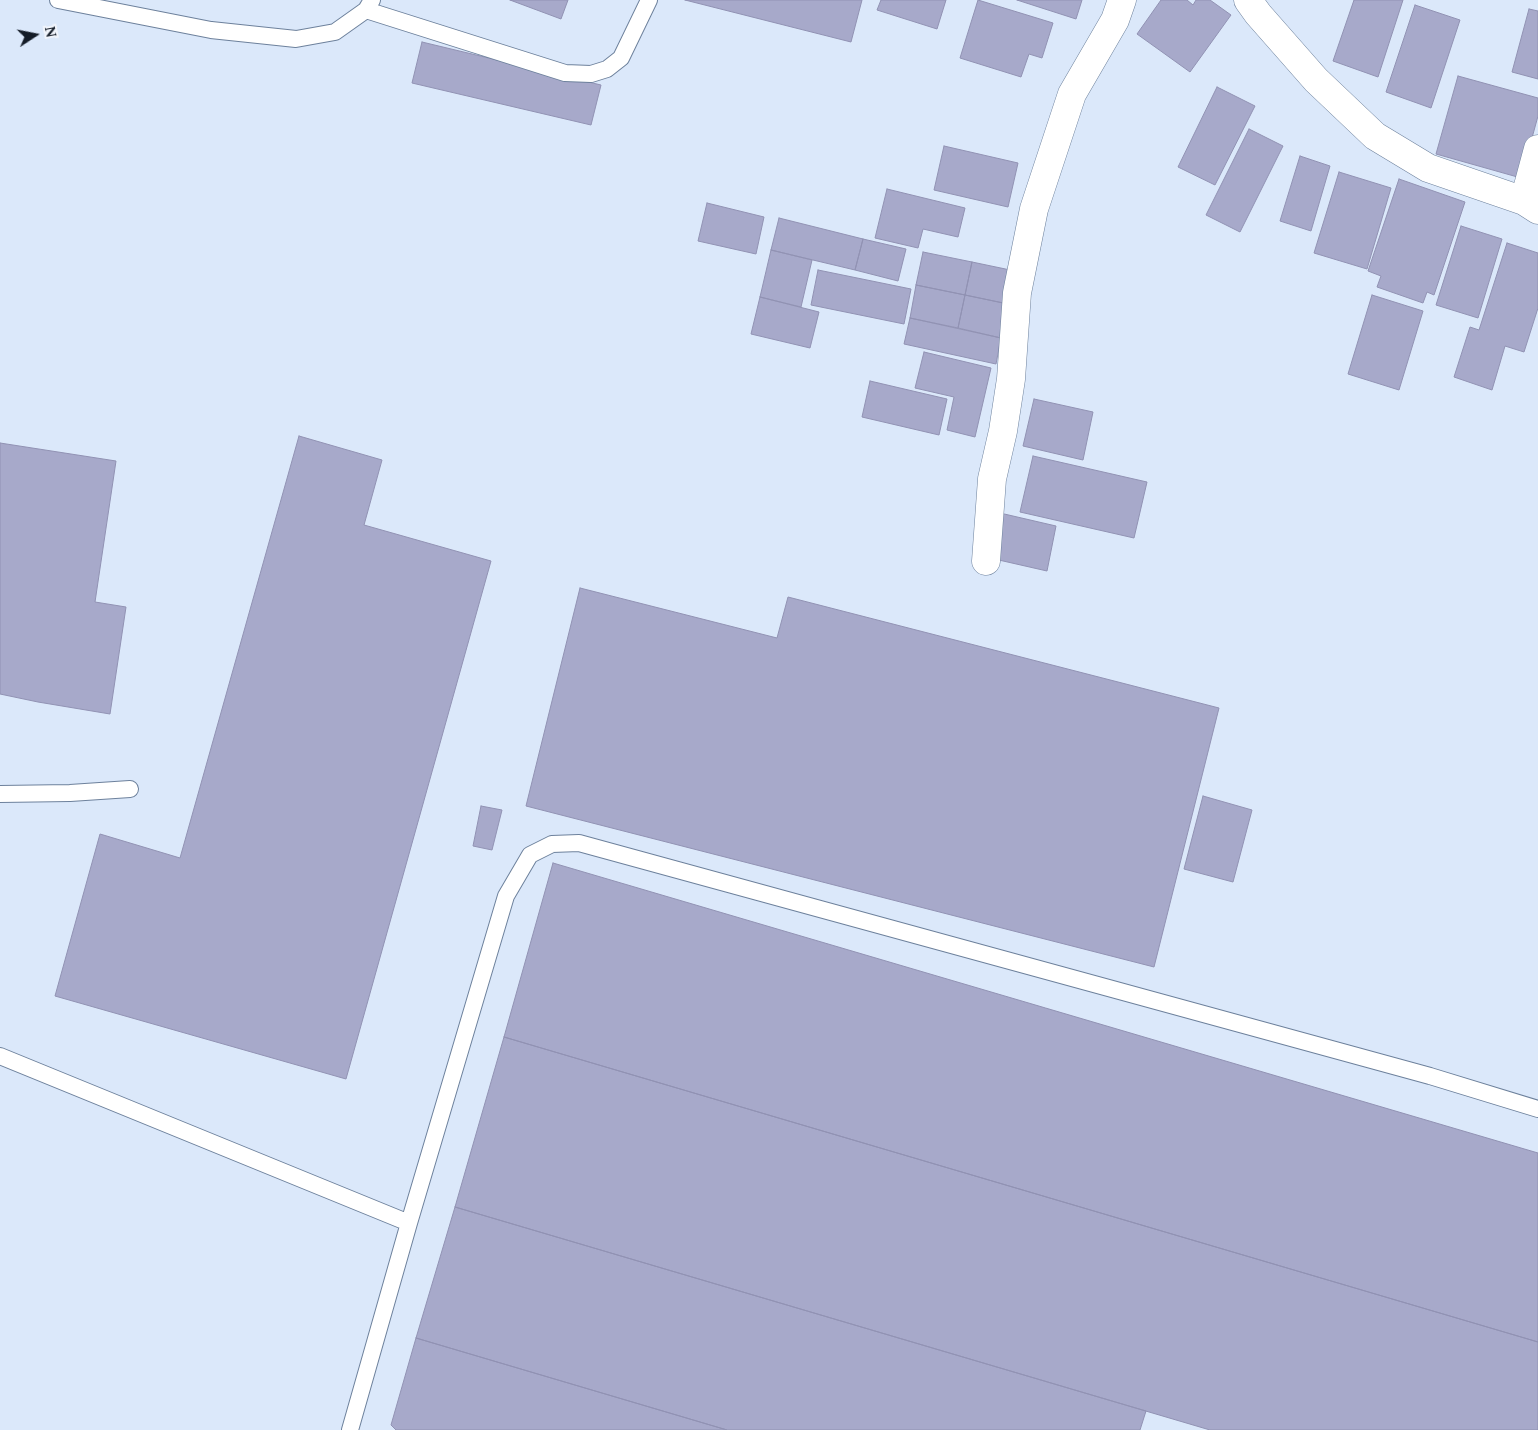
<!DOCTYPE html>
<html>
<head>
<meta charset="utf-8">
<style>
  body { margin:0 }
  #map { position:relative; width:1538px; height:1430px; overflow:hidden; background:#dbe8fa; font-family:Spectral,serif }
  canvas { display:block }
  .north { position:absolute; left:10px; top:10px; width:50px; height:50px; -webkit-text-stroke:4px #f0f4fb; paint-order:stroke; rotate:79deg; font-size:14px; font-weight:700; line-height:20px; text-align:center; color:#141c27 }
  .north::after { content:''; display:block; margin:auto; width:18px; height:22px; background:#141c27; clip-path:polygon(50% 0,100% 100%,50% 72%,0 100%) }
</style>
</head>
<body>
<div id="map">
<canvas width="1538" height="1430"></canvas>
<div class="north">N</div>
</div>
<script>
const c = document.querySelector('canvas').getContext('2d');
c.lineJoin = 'round';
function fill(path, color) { c.fillStyle = color; c.fill(path, 'evenodd'); }
const poly = rows => new Path2D(rows.map(r => 'M' + r).join(''));
function strokePath(path, color, width, dash) { c.strokeStyle = color; c.lineWidth = width; c.lineCap = dash ? 'butt' : 'round'; c.setLineDash(dash || []); c.stroke(path); }
const building = poly([
  [510,0,568,0,561,19,510,0],
  [685,0,862,0,851,42,685,0],
  [881,0,946,0,937,29,877,10,881,0],
  [978,0,1053,23,1042,58,1029,54,1021,77,960,58,978,0],
  [1017,0,1082,0,1076,19,1017,0],
  [1161,0,1187,0,1193,5,1196,0,1210,0,1231,15,1190,72,1137,34,1161,0],
  [1354,0,1403,0,1378,77,1333,61,1354,0],
  [1415,5,1460,20,1431,108,1386,92,1415,5],
  [1529,9,1538,11,1538,79,1512,72,1529,9],
  [422,42,601,85,591,125,412,83,422,42],
  [1458,76,1538,98,1538,116,1521,178,1436,154,1458,76],
  [1217,87,1255,106,1215,185,1178,167,1217,87],
  [1249,129,1283,146,1240,232,1206,215,1249,129],
  [944,146,1018,163,1008,207,934,190,944,146],
  [1300,156,1330,166,1311,231,1280,221,1300,156],
  [1339,172,1391,188,1367,269,1314,253,1339,172],
  [1399,179,1465,202,1434,295,1427,292,1423,303,1377,287,1381,276,1368,271,1399,179],
  [887,189,965,208,958,237,923,229,918,248,875,238,887,189],
  [707,203,764,217,756,254,698,241,707,203],
  [779,218,863,239,855,270,771,250,779,218],
  [1461,226,1502,239,1478,318,1436,305,1461,226],
  [863,239,906,249,898,281,855,270,863,239],
  [1507,243,1538,253,1538,308,1524,352,1505,346,1492,390,1454,377,1470,327,1479,330,1507,243],
  [771,250,812,260,801,307,760,297,771,250],
  [923,252,972,262,965,295,916,285,923,252],
  [972,262,1015,271,1008,304,965,295,972,262],
  [818,270,911,289,904,324,811,305,818,270],
  [916,285,965,295,958,328,910,318,916,285],
  [965,295,1008,304,1001,338,958,328,965,295],
  [1372,295,1423,311,1399,390,1348,374,1372,295],
  [760,297,819,312,810,348,751,334,760,297],
  [910,318,1001,338,996,364,904,344,910,318],
  [924,352,991,368,975,437,947,430,954,397,915,388,924,352],
  [870,381,947,399,939,435,862,417,870,381],
  [1034,399,1093,412,1083,460,1023,446,1034,399],
  [299,436,382,460,364,525,491,561,346,1079,55,996,100,834,180,858,299,436],
  [0,443,116,461,95,602,126,607,110,714,38,702,0,694,0,443],
  [1033,456,1147,482,1134,538,1020,512,1033,456],
  [1000,513,1056,526,1047,571,990,558,1000,513],
  [580,588,777,638,788,597,1219,708,1154,967,526,806,580,588],
  [1203,796,1252,810,1233,882,1184,869,1203,796],
  [481,806,502,810,492,850,473,846,481,806],
  [553,863,1538,1153,1538,1342,504,1037,553,863],
  [504,1037,1538,1342,1538,1430,1210,1430,455,1207,504,1037],
  [455,1207,1146,1411,1140,1430,727,1430,416,1338,455,1207],
  [416,1338,727,1430,396,1430,391,1425,416,1338]
]);
fill(building, '#a7a9ca');
strokePath(building, '#9192b3', 1);
const lane = poly([
  [58,0,211,30,296,39,335,32,366,10,372,0],
  [366,10,565,73,591,74,607,69,621,58,649,0],
  [0,794,70,793,130,789],
  [0,1056,409,1223],
  [350,1430,409,1223,506,896,530,855,552,844,579,843,1430,1076,1538,1109]
]);
const street = poly([
  [1248,0,1258,14,1316,80,1375,136,1428,168,1524,201,1538,210],
  [1524,201,1538,149],
  [986,561,992,479,1003,431,1011,379,1017,293,1034,209,1072,94,1115,20,1122,0]
]);
strokePath(lane, '#6d819c', 18);
strokePath(street, '#6d819c', 29);
strokePath(lane, '#fff', 16);
strokePath(street, '#fff', 28);
</script>
</body>
</html>
